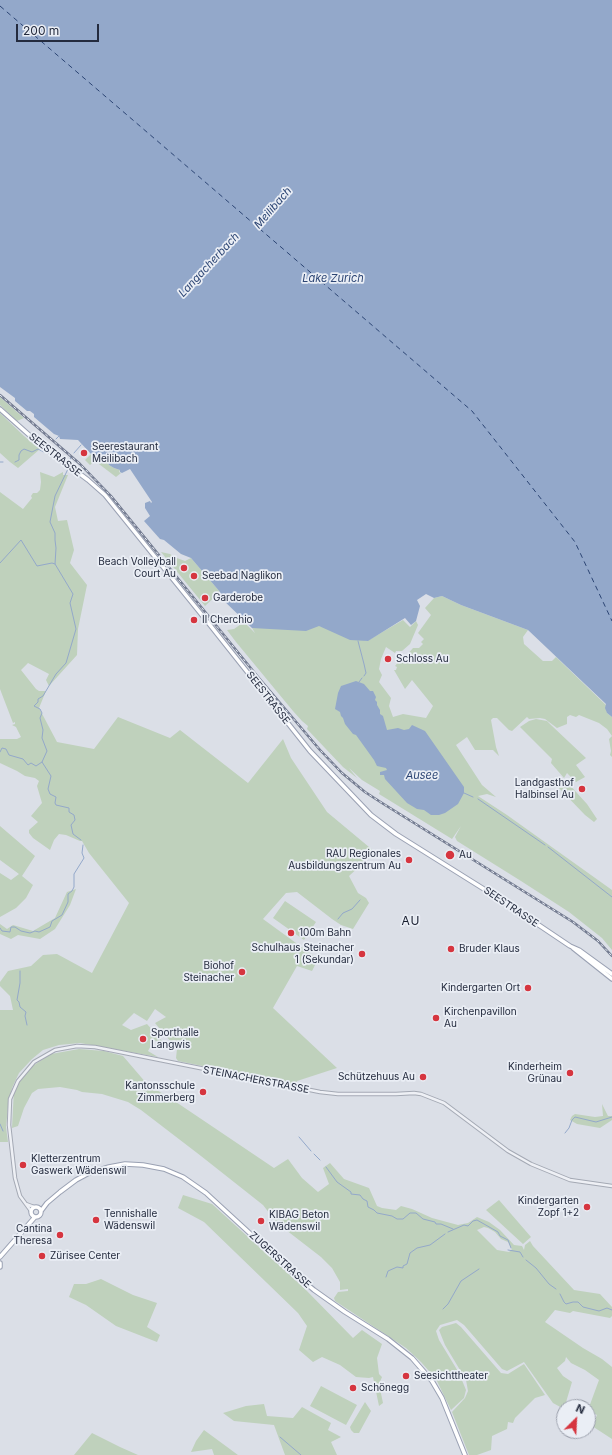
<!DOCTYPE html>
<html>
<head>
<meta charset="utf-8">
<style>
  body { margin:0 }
  #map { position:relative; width:612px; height:1455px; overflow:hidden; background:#dbdfe7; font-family:Inter,sans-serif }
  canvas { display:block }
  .north { position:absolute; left:556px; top:1399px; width:40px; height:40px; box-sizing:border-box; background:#eaeef5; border:1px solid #9ba0ac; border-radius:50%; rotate:24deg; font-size:11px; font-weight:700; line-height:16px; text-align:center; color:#242b3e }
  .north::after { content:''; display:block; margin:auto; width:14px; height:18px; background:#d6353f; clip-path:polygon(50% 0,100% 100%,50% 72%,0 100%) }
  .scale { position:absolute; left:16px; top:24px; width:83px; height:18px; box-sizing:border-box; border:2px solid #242b3e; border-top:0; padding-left:5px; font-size:12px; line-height:14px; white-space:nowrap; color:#242b3e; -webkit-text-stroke:3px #eaeef5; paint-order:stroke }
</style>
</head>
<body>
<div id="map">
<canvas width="612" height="1455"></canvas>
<div class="north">N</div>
<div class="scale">200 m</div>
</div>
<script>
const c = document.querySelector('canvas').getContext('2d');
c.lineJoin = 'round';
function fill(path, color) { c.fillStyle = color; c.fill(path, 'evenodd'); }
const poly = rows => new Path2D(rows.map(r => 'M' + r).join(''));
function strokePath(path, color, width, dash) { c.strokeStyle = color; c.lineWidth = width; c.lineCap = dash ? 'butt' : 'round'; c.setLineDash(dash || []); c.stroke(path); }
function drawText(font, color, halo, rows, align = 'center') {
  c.font = font + ' Inter,sans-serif'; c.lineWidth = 3.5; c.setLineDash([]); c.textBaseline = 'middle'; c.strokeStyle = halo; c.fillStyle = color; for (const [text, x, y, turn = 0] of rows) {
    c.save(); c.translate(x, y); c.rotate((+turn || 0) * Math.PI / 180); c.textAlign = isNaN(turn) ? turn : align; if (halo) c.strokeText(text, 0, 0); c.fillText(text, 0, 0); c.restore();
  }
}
fill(poly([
  [0,397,17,412,24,418,17,421,0,405],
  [0,413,24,436,40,449,18,468,10,462,0,453],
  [91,454,106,459,109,465,114,468,120,470,119,472,121,473,116,477,95,461,90,465,85,460],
  [40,472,54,477,63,472,63,475,68,475,55,507,58,521,67,520,74,550,70,563,87,585,78,629,77,655,49,686,46,680,49,674,28,663,21,670,36,689,39,691,46,691,39,708,57,742,94,749,118,717,170,738,180,730,248,783,283,739,291,758,327,812,375,852,349,876,358,893,366,898,369,903,353,929,341,925,332,919,297,892,286,893,263,919,318,959,312,971,297,966,273,1008,337,1068,297,1081,296,1085,178,1061,176,1058,177,1049,155,1023,166,1017,155,1009,147,1021,134,1013,122,1025,131,1030,147,1024,163,1042,161,1043,154,1040,148,1051,158,1057,80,1043,59,1045,43,1050,32,1059,19,1073,12,1088,8,1107,6,1127,8,1142,0,1142,0,1010,13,1010,10,996,0,986,0,982,8,971,31,966,43,955,57,954,92,973,129,903,89,853,82,841,80,841,66,835,59,834,54,840,50,850,33,838,29,833,29,830,38,822,31,816,42,803,37,786,39,781,35,778,25,776,17,771,0,763,0,739,17,739,21,737,16,727,12,725,15,724,15,722,13,723,0,689,0,492,23,509,32,498,31,496,33,493,37,493,40,490,41,482],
  [161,552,170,554,174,557,185,561,191,558,220,592,205,606],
  [442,596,461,605,528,630,523,637,524,644,543,661,552,661,556,657,606,705,607,713,612,717,612,757,610,755,611,751,609,739,612,736,607,729,599,723,579,715,576,717,570,715,567,717,567,724,557,728,545,719,540,718,529,719,527,717,512,731,509,730,497,718,493,718,491,720,496,747,499,756,493,750,475,750,467,737,456,745,482,785,496,797,487,794,478,796,507,815,612,890,612,950,602,938,569,912,521,881,457,841,455,837,461,826,452,839,379,794,380,791,362,780,349,768,357,778,343,767,307,729,308,726,302,721,293,711,236,642,227,630,234,629,244,622,255,633,252,628,257,628,301,620,367,641,403,620,410,627,416,621,418,625,410,644,402,651,396,651,395,653,386,647,381,659,379,669,382,675,379,682,391,698,389,706,393,717,403,714,426,718,433,706,412,680,405,689,394,670,396,670,397,667,395,666,400,660,405,657,413,648,419,648,423,644,421,642,424,639,418,633,431,615,425,608,434,598],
  [536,719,547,721,551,725,586,758,576,765,585,777,576,782,567,773,564,778,551,763,552,759,520,727,529,721],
  [567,782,587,804,597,819,594,822,585,815,559,788],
  [0,826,35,856,22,876,33,885,26,898,16,908,0,917,0,873,11,880,19,874,0,860],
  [76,889,70,905,55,929,40,939,18,935,11,939,0,934,0,924,7,929,13,925,33,931,55,918,67,892],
  [285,901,316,922,304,940,273,918],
  [79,1049,104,1051,123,1056,147,1084,173,1100,274,1168,288,1159,302,1178,318,1192,329,1184,323,1168,330,1163,344,1179,369,1188,377,1206,382,1208,396,1210,401,1206,412,1209,432,1218,458,1225,468,1223,477,1217,489,1222,500,1230,514,1245,522,1246,524,1250,525,1245,530,1241,533,1246,574,1290,600,1294,612,1307,612,1316,610,1318,573,1311,570,1313,555,1310,545,1322,583,1348,602,1359,612,1367,612,1439,592,1426,597,1415,588,1410,599,1380,585,1370,571,1363,566,1357,565,1361,557,1368,563,1376,572,1382,564,1409,553,1403,524,1362,507,1371,502,1369,464,1325,457,1320,440,1325,436,1331,439,1340,459,1373,466,1390,464,1398,451,1410,436,1379,421,1362,406,1348,335,1301,334,1298,338,1292,348,1291,348,1289,340,1290,340,1282,332,1268,321,1257,277,1223,263,1205,201,1156,141,1110,128,1102,102,1094,82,1092,77,1090,60,1087,38,1089,32,1093,24,1108,18,1126,12,1128,14,1089,28,1069,51,1054],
  [484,1227,488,1228,495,1232,501,1239,508,1242,512,1249,509,1252,497,1250,477,1230],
  [602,1104,608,1116,612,1116,612,1120,600,1128,577,1124,570,1120,572,1116,575,1114,595,1117,603,1116],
  [183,1195,212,1204,305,1289,353,1338,362,1330,382,1344,377,1358,379,1374,382,1377,379,1384,383,1403,379,1406,373,1377,369,1378,356,1377,340,1365,322,1357,313,1362,299,1350,307,1326,298,1313,204,1222,178,1208],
  [499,1200,531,1237,523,1244,486,1210],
  [101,1279,133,1295,157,1303,147,1327,160,1335,157,1342,116,1326,86,1305,69,1297,74,1284,86,1284],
  [456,1323,461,1327,501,1373,508,1374,524,1364,545,1395,535,1398,515,1418,513,1423,508,1422,507,1429,492,1436,491,1450,477,1455,469,1455,452,1412,465,1398,468,1391,466,1380,445,1345,439,1330,442,1327],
  [321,1386,357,1405,346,1425,310,1406],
  [365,1402,371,1411,359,1433,354,1433,351,1430,350,1427],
  [264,1404,267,1416,293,1418,302,1407,331,1423,328,1430,341,1437,331,1442,337,1455,285,1455,274,1425,234,1421,223,1413,246,1406],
  [204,1430,238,1455,214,1455,212,1449,191,1452,196,1441],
  [92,1433,120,1447,138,1455,74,1455]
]), '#bfd1bc');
fill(poly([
  [0,0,612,0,612,717,607,713,605,708,606,704,528,630,461,605,442,596,434,598,426,594,417,600,420,606,416,621,411,625,405,618,368,641,350,640,319,626,306,631,252,628,220,597,220,592,191,558,181,554,164,540,160,539,144,521,150,516,145,508,145,503,150,501,151,503,152,502,130,469,122,473,120,472,120,470,114,468,109,465,106,459,91,454,78,440,60,439,59,436,54,434,34,417,34,414,30,411,27,411,15,401,15,398,0,387],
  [356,681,364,684,370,691,373,691,376,697,375,700,377,702,377,705,380,710,380,714,383,716,387,730,398,728,404,730,409,729,412,725,425,731,464,787,464,793,458,804,445,813,439,815,431,815,424,810,417,809,407,803,385,779,384,775,380,775,380,772,387,770,386,768,377,766,374,760,356,735,353,734,345,724,343,718,341,716,340,712,335,709,338,693,341,686]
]), '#93a8ca');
strokePath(poly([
  [56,439,60,435],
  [74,453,81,445],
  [0,462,3,462],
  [15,462,19,460,19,455,21,451,24,449,32,452,38,449,44,452],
  [69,462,71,457],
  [68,469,55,496,50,522,55,533,55,540,56,548,55,564,73,594,70,603,76,629,66,663,56,674,43,696,38,699,38,702,34,706,40,709,42,713,40,718,43,730,42,738,47,751,42,762,51,776,48,789,50,794,56,797,55,803,56,805,69,808,69,812,74,815,75,820,71,825,73,834,81,840],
  [0,563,21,540,37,566,52,563,55,564],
  [358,641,364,664,366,673,364,676],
  [359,682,362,678],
  [0,752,2,748,6,749,9,755,23,759,28,765,31,763,36,766,42,762],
  [464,793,473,797],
  [478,799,545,845],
  [548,847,612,897],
  [338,919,343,913,352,909,360,900],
  [0,928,2,931,10,932,11,927,15,927,21,931,30,933,35,931,39,932,50,927,52,921,62,915,68,902,68,894,72,891,74,887,74,874,84,858,82,853,83,845],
  [20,971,20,983,17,1000,19,1002,20,1007,26,1012,25,1016,27,1025],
  [0,1124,3,1131],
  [565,1133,569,1128,572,1120,575,1117,596,1122,612,1117],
  [299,1137,311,1151],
  [314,1154,320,1160],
  [326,1167,337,1182,351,1192,351,1194,360,1195,363,1199,367,1201,368,1207,374,1210,377,1213,392,1216,397,1219,403,1219,410,1213,416,1213,423,1219,435,1222,436,1224,441,1224,453,1229],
  [448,1232,464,1225,468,1226,473,1221,477,1220,498,1232,500,1236,508,1240,511,1248],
  [508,1250,520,1252,523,1257],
  [526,1260,536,1268,549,1284,556,1289],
  [386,1277,388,1271,397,1267,403,1268,403,1266,407,1264,410,1253,417,1248,430,1245,445,1234],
  [560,1294,564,1302,566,1304,573,1302,578,1302,583,1307,599,1311,607,1308,612,1310],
  [443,1309,448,1304,461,1281,479,1269],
  [280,1437,301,1455]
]), '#93a8ca', 1);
strokePath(poly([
  [0,6,472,411,575,542,612,621]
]), '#2c4574', 1, [5, 4]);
const minor = poly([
  [26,1204,34,1207],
  [31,1211,20,1196,15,1178,9,1125,10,1099,18,1081,34,1062,55,1050,77,1046,95,1047,320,1092,338,1094,396,1094,414,1093,421,1094,444,1103,508,1151,531,1164,570,1180,612,1186]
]);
const major = poly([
  [0,409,36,441,88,480,105,495,210,625,310,751,371,815,396,834,503,901,570,946,579,950,612,974],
  [573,948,612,979],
  '31 1212a5 5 0 1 1 10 0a5 5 0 1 1-10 0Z',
  [41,1211,47,1203,60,1192,76,1180,89,1173,109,1167,125,1164,143,1165,164,1169,183,1177,206,1193,219,1205,292,1272,314,1290,345,1312,388,1339,412,1358,432,1381,442,1398,465,1455],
  [0,1257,35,1217],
  [0,1263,0,1267]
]);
strokePath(minor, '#a4a9b4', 4.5);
strokePath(major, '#9aa1b3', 5.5);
strokePath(minor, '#eef0f5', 2.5);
strokePath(major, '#fff', 3.5);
const rail = poly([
  [0,395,80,464,111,496,258,677,320,750,342,773,365,792,382,803,573,922,598,941,612,956]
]);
strokePath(rail, '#747c91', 2.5);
strokePath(rail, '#eaeef5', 1, [3]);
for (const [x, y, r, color] of [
  [84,453,4,"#d6353f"],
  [184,568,4,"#d6353f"],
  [194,576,4,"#d6353f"],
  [205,598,4,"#d6353f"],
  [194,620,4,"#d6353f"],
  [388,659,4,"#d6353f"],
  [582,789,4,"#d6353f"],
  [450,855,5,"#d6353f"],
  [409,860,4,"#d6353f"],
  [291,933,4,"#d6353f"],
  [451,949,4,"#d6353f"],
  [362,954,4,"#d6353f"],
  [242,972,4,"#d6353f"],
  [528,988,4,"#d6353f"],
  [436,1018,4,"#d6353f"],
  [143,1039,4,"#d6353f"],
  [570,1073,4,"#d6353f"],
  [423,1077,4,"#d6353f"],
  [203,1092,4,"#d6353f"],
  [23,1165,4,"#d6353f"],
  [587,1207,4,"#d6353f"],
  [96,1220,4,"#d6353f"],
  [261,1221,4,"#d6353f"],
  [60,1235,4,"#d6353f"],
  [42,1256,4,"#d6353f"],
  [406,1376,4,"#d6353f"],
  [353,1388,4,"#d6353f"]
]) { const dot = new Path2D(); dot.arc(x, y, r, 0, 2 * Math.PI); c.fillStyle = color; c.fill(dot); strokePath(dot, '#eaeef5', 1.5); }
drawText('10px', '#242b3e', '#eaeef5', [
  ["Seerestaurant",92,447],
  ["Meilibach",92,459],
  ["Beach Volleyball",176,562,"right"],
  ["Court Au",176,574,"right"],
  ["Seebad Naglikon",202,576],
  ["Garderobe",213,598],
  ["Il Cherchio",202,620],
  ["Schloss Au",396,659],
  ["Landgasthof",574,783,"right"],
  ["Halbinsel Au",574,795,"right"],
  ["RAU Regionales",401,854,"right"],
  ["Ausbildungszentrum Au",401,866,"right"],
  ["Au",459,855],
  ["100m Bahn",299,933],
  ["Schulhaus Steinacher",354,948,"right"],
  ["1 (Sekundar)",354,960,"right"],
  ["Bruder Klaus",459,949],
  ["Biohof",234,966,"right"],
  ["Steinacher",234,978,"right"],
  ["Kindergarten Ort",520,988,"right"],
  ["Kirchenpavillon",444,1012],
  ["Au",444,1024],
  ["Sporthalle",151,1033],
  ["Langwis",151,1045],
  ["Kinderheim",562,1067,"right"],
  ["Grünau",562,1079,"right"],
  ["Schützehuus Au",415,1077,"right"],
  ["Kantonsschule",195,1086,"right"],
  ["Zimmerberg",195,1098,"right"],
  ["Kletterzentrum",31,1159],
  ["Gaswerk Wädenswil",31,1171],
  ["Kindergarten",579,1201,"right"],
  ["Zopf 1+2",579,1213,"right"],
  ["Tennishalle",104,1214],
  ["Wädenswil",104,1226],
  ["KIBAG Beton",269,1215],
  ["Wädenswil",269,1227],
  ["Cantina",52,1229,"right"],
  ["Theresa",52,1241,"right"],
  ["Zürisee Center",50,1256],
  ["Seesichttheater",414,1376],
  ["Schönegg",361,1388]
], 'left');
drawText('10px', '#242b3e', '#eaeef5', [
  ["SEESTRASSE",55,455,38],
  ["SEESTRASSE",268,698,52],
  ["SEESTRASSE",511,907,34],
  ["STEINACHERSTRASSE",256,1080,11],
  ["ZUGERSTRASSE",280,1260,42]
]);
drawText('italic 11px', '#2c4574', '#eaeef5', [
  ["Meilibach",273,208,-49],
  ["Langacherbach",209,265,-47],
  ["Lake Zurich",333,279],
  ["Ausee",422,776]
]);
c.letterSpacing = '1px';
drawText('12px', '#171d2e', '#eaeef5', [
  ["AU",411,921]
]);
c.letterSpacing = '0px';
</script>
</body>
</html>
